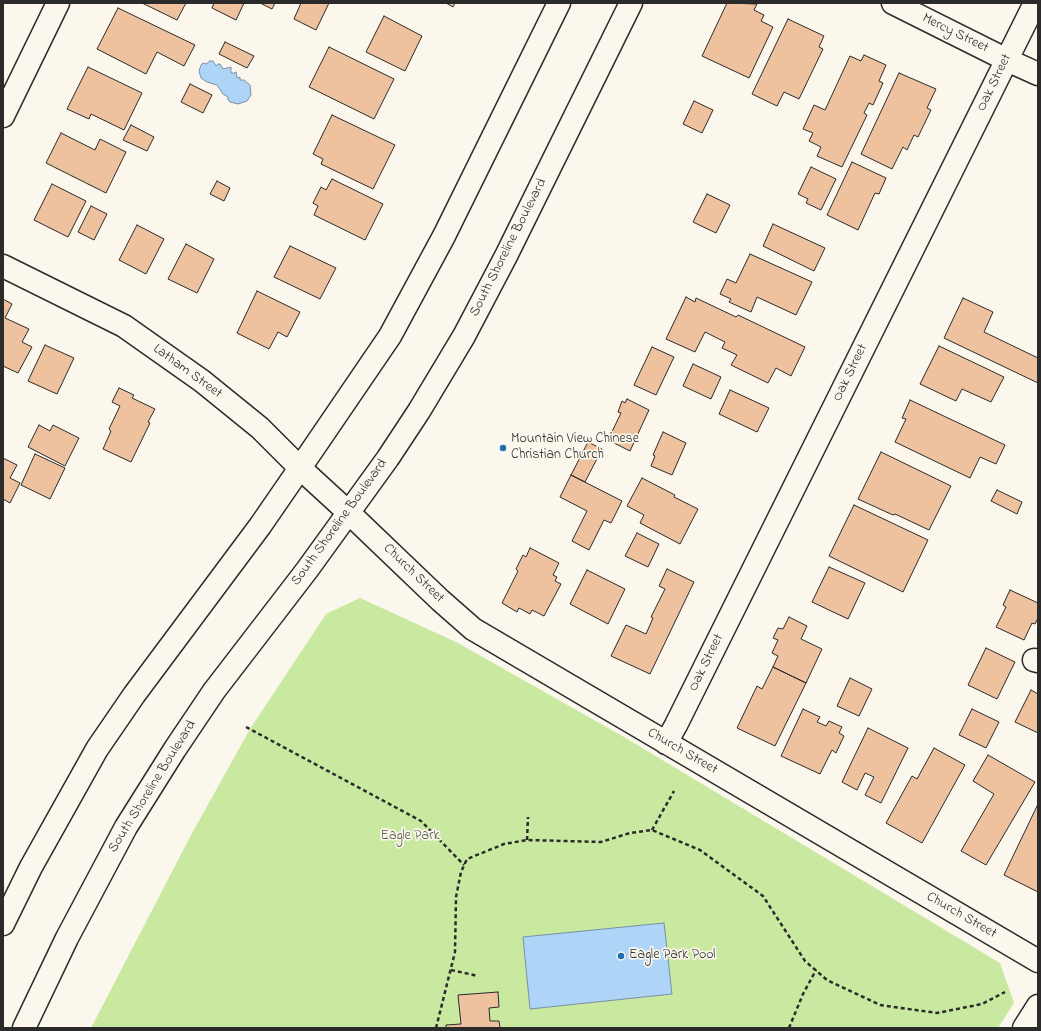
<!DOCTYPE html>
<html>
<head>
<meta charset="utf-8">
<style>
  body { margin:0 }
  #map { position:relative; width:1041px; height:1031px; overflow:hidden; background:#fbf7ec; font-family:"Indie Flower",sans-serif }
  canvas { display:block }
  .frame { position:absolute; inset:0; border:4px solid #2b2b2b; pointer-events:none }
</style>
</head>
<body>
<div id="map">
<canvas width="1041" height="1031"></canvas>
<div class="frame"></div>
</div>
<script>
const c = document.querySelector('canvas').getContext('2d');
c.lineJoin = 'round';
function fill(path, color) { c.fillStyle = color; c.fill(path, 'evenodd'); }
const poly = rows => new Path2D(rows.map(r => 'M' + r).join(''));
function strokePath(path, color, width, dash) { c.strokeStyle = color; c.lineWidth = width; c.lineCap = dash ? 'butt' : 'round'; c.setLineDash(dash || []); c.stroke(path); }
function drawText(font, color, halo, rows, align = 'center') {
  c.font = font + ' "Indie Flower",sans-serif'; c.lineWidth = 3.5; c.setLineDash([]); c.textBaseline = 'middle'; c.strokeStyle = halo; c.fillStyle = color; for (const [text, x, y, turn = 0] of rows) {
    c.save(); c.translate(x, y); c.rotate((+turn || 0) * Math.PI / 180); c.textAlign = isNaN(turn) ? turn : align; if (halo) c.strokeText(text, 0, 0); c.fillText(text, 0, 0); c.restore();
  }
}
fill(poly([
  [360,598,456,642,624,737,1000,963,1014,1003,998,1028,91,1028,191,835,250,729,326,614]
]), '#c9e9a1');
const water = poly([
  [210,61,213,61,216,66,218,64,220,64,223,69,231,67,231,73,234,73,236,72,237,78,240,77,240,80,244,80,250,85,251,95,247,101,238,104,230,102,228,100,228,97,223,94,217,85,207,82,201,78,199,71,201,65,203,63,206,64,210,61],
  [664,923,672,994,530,1009,523,937,664,923]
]);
fill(water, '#aed4f7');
strokePath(water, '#7a90a5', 1);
const building = poly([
  [142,3,186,3,177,20,142,3],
  [214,3,244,3,236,20,212,8,214,3],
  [260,3,275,3,272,9,260,3],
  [301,3,329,3,316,30,294,19,301,3],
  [446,3,455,3,453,7,446,3],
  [727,3,757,4,754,10,764,15,761,21,773,27,749,78,702,56,727,3],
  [118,8,195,45,184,66,157,52,146,74,97,49,118,8],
  [384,16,422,36,405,71,366,52,384,16],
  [788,19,824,36,819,47,823,49,799,99,784,92,777,106,752,94,788,19],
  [225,42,254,56,247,68,219,54,225,42],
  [329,47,394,79,374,119,309,87,329,47],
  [864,55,886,65,879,81,883,83,873,105,869,103,864,113,867,115,842,167,817,156,821,147,809,141,813,133,803,129,814,105,825,110,850,56,861,61,864,55],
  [88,67,142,93,124,130,91,114,89,119,67,109,88,67],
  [899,73,936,89,927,108,931,110,918,137,914,135,907,150,903,147,892,169,861,154,899,73],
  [190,84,212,95,203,113,181,102,190,84],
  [694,101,713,110,702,133,683,124,694,101],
  [332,115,395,145,373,189,321,164,323,159,313,154,332,115],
  [131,125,154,137,147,151,123,140,131,125],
  [61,133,95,150,100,139,126,152,106,193,46,163,61,133],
  [852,162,886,178,879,194,875,193,858,230,827,215,852,162],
  [811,167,836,179,821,210,806,203,808,199,798,194,811,167],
  [332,179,383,204,365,240,314,215,318,206,313,203,321,187,326,190,332,179],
  [217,181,230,188,224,201,210,194,217,181],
  [52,184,86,201,68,237,34,220,52,184],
  [707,194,730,205,716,233,693,222,707,194],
  [91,206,107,214,94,240,78,232,91,206],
  [773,224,825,248,814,271,763,246,773,224],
  [137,225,164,239,146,274,119,260,137,225],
  [186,244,214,259,197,293,168,279,186,244],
  [290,246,336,268,320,299,274,277,290,246],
  [750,254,812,282,796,315,757,297,751,312,729,302,731,299,720,294,727,279,736,283,750,254],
  [257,291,300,312,287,337,278,332,269,349,237,333,257,291],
  [686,297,695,302,696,298,736,317,738,315,805,347,791,376,776,368,768,383,731,365,737,355,722,348,725,342,705,332,695,352,666,339,686,297],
  [963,298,993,312,984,332,1038,358,1038,383,944,338,963,298],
  [3,299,12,304,5,318,29,329,22,342,32,347,18,373,3,366,3,299],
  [45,345,74,358,57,394,28,381,45,345],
  [939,346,1004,377,991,402,962,389,956,401,920,384,939,346],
  [652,347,674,357,656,395,634,385,652,347],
  [693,364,721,377,711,399,683,386,693,364],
  [119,388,134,395,132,398,155,409,148,422,150,423,131,462,103,449,111,431,109,429,120,406,112,402,119,388],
  [730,390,769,408,757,432,719,414,730,390],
  [627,399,649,410,630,451,608,440,621,413,618,412,622,401,625,403,627,399],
  [910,400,1005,445,996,464,980,457,970,478,895,442,906,419,902,418,910,400],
  [39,425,50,431,53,425,79,438,65,466,28,447,39,425],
  [663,432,686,443,672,475,651,466,655,456,653,455,663,432],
  [588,442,602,449,585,482,571,475,588,442],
  [881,452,951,486,929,530,895,514,893,515,858,499,881,452],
  [35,454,65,468,50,499,21,485,35,454],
  [3,458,17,465,10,478,20,483,10,503,3,499,3,458],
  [571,475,622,501,611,523,604,520,589,550,572,541,587,511,560,497,571,475],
  [642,478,675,495,674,497,698,509,680,544,640,523,644,515,627,506,642,478],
  [997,490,1022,502,1017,514,991,501,997,490],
  [854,505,928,540,903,592,829,556,854,505],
  [637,533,659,544,648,567,625,556,637,533],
  [530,548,559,563,553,575,557,577,555,581,561,584,544,616,532,610,530,614,519,608,517,612,502,603,518,571,516,569,523,555,526,557,530,548],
  [829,567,865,583,848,619,812,602,829,567],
  [667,569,694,582,650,674,611,656,626,625,646,634,653,618,651,617,665,589,659,586,667,569],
  [587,570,625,589,608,624,570,604,587,570],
  [1010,590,1038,603,1038,618,1035,624,1032,623,1024,640,996,627,1006,607,1003,605,1010,590],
  [789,617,807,626,801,639,822,649,806,683,773,667,778,656,772,653,778,640,773,638,778,628,783,629,789,617],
  [986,648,1015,662,997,699,968,685,986,648],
  [773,667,806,683,775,746,737,728,757,686,762,689,773,667],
  [850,678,872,689,859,716,837,706,850,678],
  [1031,690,1038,694,1038,733,1015,722,1031,690],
  [803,709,820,717,817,722,826,726,829,721,842,727,839,733,844,736,836,753,832,750,820,774,781,756,803,709],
  [972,709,999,722,986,748,959,735,972,709],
  [868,728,908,748,881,803,865,795,874,777,865,773,857,790,842,782,868,728],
  [934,748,965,765,922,843,886,823,912,776,917,779,934,748],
  [988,755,1035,782,986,865,961,851,994,794,973,781,988,755],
  [1038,804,1038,892,1004,875,1038,804],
  [498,992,499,1007,489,1008,490,1021,499,1021,500,1028,446,1028,446,1025,461,1024,458,995,498,992]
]);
fill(building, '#eec29e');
strokePath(building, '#2b2b2b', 1);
const minor = poly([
  [893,3,1007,60,1038,74],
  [3,116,58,3],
  [3,266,124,326,202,381,260,428,300,468,348,512,440,600,473,629,1038,961],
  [1034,660,1038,661],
  [666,743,676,725,1035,3],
  [1024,1028,1038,1006]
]);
const major = poly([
  [3,924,31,867,97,749,134,695,260,526,300,468,390,336,444,236,559,3],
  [24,1028,67,938,126,827,175,749,214,691,307,570,388,458,419,411,464,336,506,256,631,3]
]);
strokePath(minor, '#2b2b2b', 25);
strokePath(major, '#2b2b2b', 25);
strokePath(poly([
  [246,727,421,821,464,865],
  [652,830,674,791],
  [527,840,528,817],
  [451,970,478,976],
  [436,1028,455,952,456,897,461,872,467,859,504,844,527,840,601,842,630,833,652,830,700,850,763,896,805,961,827,980,880,1005,937,1013,982,1004,1005,992],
  [789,1028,803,994,816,970]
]), '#2b2b2b', 2.5, [4, 3]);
strokePath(minor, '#fbf7ec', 22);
strokePath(major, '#fbf7ec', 22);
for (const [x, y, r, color] of [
  [503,448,4,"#1f6fb2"],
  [621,956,4,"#1f6fb2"]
]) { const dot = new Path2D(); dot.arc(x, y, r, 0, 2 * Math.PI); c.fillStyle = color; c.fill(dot); strokePath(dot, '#fbf7ec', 1.5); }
drawText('14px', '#2b2b2b', '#fbf7ec', [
  ["Mercy Street",955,34,26],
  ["Oak Street",995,83,-64],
  ["South Shoreline Boulevard",509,248,-63],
  ["Latham Street",187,372,36],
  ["Oak Street",851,373,-64],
  ["South Shoreline Boulevard",340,523,-54],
  ["Church Street",413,574,44],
  ["Oak Street",707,663,-64],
  ["Church Street",682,752,30],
  ["South Shoreline Boulevard",153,787,-58],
  ["Church Street",961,916,30]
]);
drawText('14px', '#2b2b2b', '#fbf7ec', [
  ["Mountain View Chinese",511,440],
  ["Christian Church",511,456],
  ["Eagle Park Pool",629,956]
], 'left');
drawText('14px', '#525a48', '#fbf7ec', [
  ["Eagle Park",410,837]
]);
</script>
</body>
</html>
